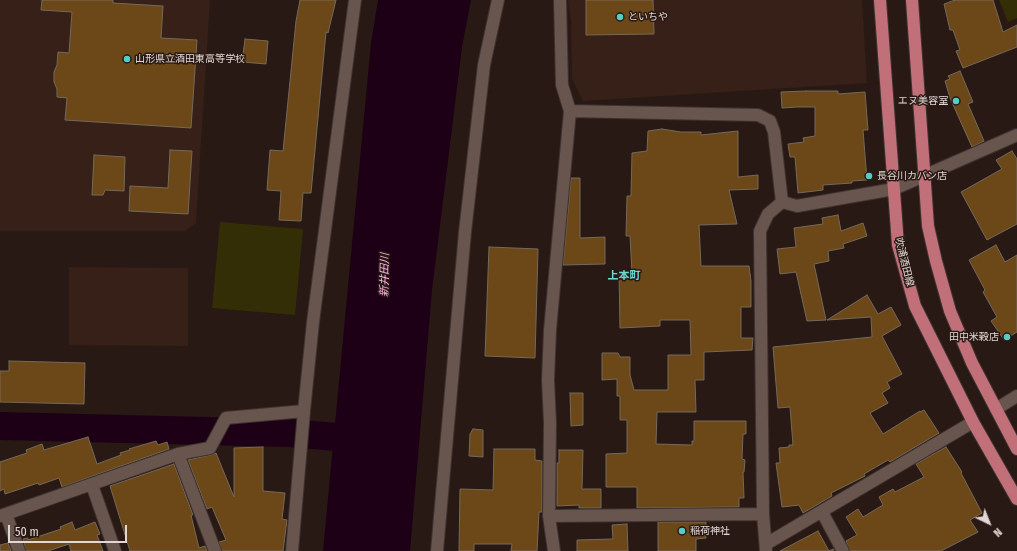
<!DOCTYPE html>
<html>
<head>
<meta charset="utf-8">
<style>
  body { margin:0 }
  #map { position:relative; width:1017px; height:551px; overflow:hidden; background:#291914; font-family:"Fira Sans Condensed",sans-serif }
  canvas { display:block }
  .north { position:absolute; left:969px; top:503px; width:40px; height:40px; -webkit-text-stroke:3px #291914; paint-order:stroke; rotate:137deg; font-size:11px; font-weight:700; line-height:16px; text-align:center; color:#e2d7d3 }
  .north::after { content:''; display:block; margin:auto; width:14px; height:18px; background:#e2d7d3; clip-path:polygon(50% 0,100% 100%,50% 72%,0 100%) }
  .scale { position:absolute; left:8px; top:525px; width:119px; height:18px; box-sizing:border-box; border:2px solid #e2d7d3; border-top:0; padding-left:5px; font-size:12px; line-height:14px; white-space:nowrap; color:#e2d7d3; -webkit-text-stroke:3px #291914; paint-order:stroke }
</style>
</head>
<body>
<div id="map">
<canvas width="1017" height="551"></canvas>
<div class="north">N</div>
<div class="scale">50 m</div>
</div>
<script>
const c = document.querySelector('canvas').getContext('2d');
c.lineJoin = 'round';
function fill(path, color) { c.fillStyle = color; c.fill(path, 'evenodd'); }
const poly = rows => new Path2D(rows.map(r => 'M' + r).join(''));
function strokePath(path, color, width, dash) { c.strokeStyle = color; c.lineWidth = width; c.lineCap = dash ? 'butt' : 'round'; c.setLineDash(dash || []); c.stroke(path); }
function drawText(font, color, halo, rows, align = 'center') {
  c.font = font + ' "Fira Sans Condensed","Noto Sans JP",sans-serif'; c.lineWidth = 3; c.setLineDash([]); c.textBaseline = 'middle'; c.strokeStyle = halo; c.fillStyle = color; for (const [text, x, y, turn = 0] of rows) {
    c.save(); c.translate(x, y); c.rotate((+turn || 0) * Math.PI / 180); c.textAlign = isNaN(turn) ? turn : align; if (halo) c.strokeText(text, 0, 0); c.fillText(text, 0, 0); c.restore();
  }
}
fill(poly([
  [0,0,210,0,196,223,185,231,0,231],
  [568,0,862,0,867,83,583,101,572,79,571,21],
  [69,267,188,268,188,346,69,345]
]), '#362018');
fill(poly([
  [999,0,1017,0,1017,18,1008,22],
  [220,222,303,229,295,315,212,308]
]), '#342e07');
fill(poly([
  [378,0,471,0,462,47,432,290,410,551,323,551,371,43]
]), '#1e0016');
strokePath(poly([
  [0,426,289,433,373,440]
]), '#1e0016', 28);
const building = poly([
  [42,0,113,0,113,3,163,6,161,38,197,40,191,128,65,120,67,98,57,97,57,89,54,82,54,72,57,65,58,52,69,53,72,12,41,10,42,0],
  [300,0,336,0,328,33,326,32,311,193,303,193,301,221,279,220,281,191,267,190,270,150,283,151,296,21,300,0],
  [586,0,653,0,654,34,586,35,586,0],
  [955,0,993,0,1003,32,1017,25,1017,47,963,68,956,51,960,50,953,30,950,30,944,4,955,0],
  [245,39,268,41,266,64,242,62,245,39],
  [960,71,973,102,968,104,984,141,972,147,950,98,945,81,950,79,948,76,960,71],
  [806,91,838,91,838,94,865,92,868,130,863,130,867,180,852,181,852,183,823,185,823,190,798,193,795,157,790,157,788,144,804,142,803,138,815,136,815,107,797,107,782,108,781,92,806,91],
  [662,129,681,132,701,132,701,135,738,131,738,177,758,175,758,189,729,190,737,224,699,225,701,266,749,266,751,281,751,307,741,307,741,338,753,338,752,350,704,352,704,380,695,380,696,412,657,412,656,444,692,445,692,441,694,441,694,421,746,421,746,434,743,434,742,459,745,460,744,472,743,472,744,498,739,498,739,507,637,508,637,487,606,487,606,454,627,453,627,420,620,420,620,396,617,396,617,379,602,380,602,353,618,353,620,357,630,357,630,375,634,390,668,390,668,355,691,355,690,320,660,320,660,326,620,328,619,273,632,273,630,236,626,236,627,196,631,196,632,153,647,151,648,131,662,129],
  [170,150,192,151,188,214,129,211,130,186,168,188,170,150],
  [1012,151,1017,159,1017,224,987,240,961,192,1002,169,996,160,1012,151],
  [94,155,125,157,124,191,105,190,103,195,92,195,94,155],
  [571,178,580,178,580,238,605,237,605,264,563,265,571,178],
  [838,215,841,231,863,223,867,236,843,244,844,248,828,251,829,261,814,264,826,320,807,321,796,272,780,274,777,249,796,247,794,228,823,224,822,218,838,215],
  [996,245,1005,262,1017,255,1017,332,1004,340,991,321,997,317,983,292,985,290,969,260,996,245],
  [489,247,538,249,535,358,485,356,489,247],
  [867,295,878,314,891,307,901,325,882,336,902,374,887,382,890,388,882,393,888,403,870,413,883,434,920,411,920,412,924,410,939,433,890,462,888,460,864,474,865,476,831,493,832,496,803,513,799,505,782,507,776,463,780,463,779,448,789,447,789,445,793,445,790,407,778,408,773,347,872,337,871,317,827,320,867,295],
  [9,361,85,363,84,404,0,402,0,371,9,371,9,361],
  [570,393,583,393,583,425,571,426,570,393],
  [473,429,483,430,483,457,469,456,470,434,473,429],
  [88,437,97,464,121,455,120,453,130,450,129,449,156,441,158,445,167,442,169,449,62,487,59,478,39,485,38,483,5,494,4,489,0,491,0,462,27,453,26,450,42,444,44,450,88,437],
  [263,447,263,491,285,493,282,519,287,520,283,551,222,551,219,542,226,540,212,507,207,509,188,460,211,455,216,453,234,497,234,448,263,447],
  [946,447,962,472,961,473,982,513,970,520,978,532,941,551,850,551,846,541,857,535,846,517,858,509,863,517,883,505,879,497,893,489,895,492,924,477,916,464,946,447],
  [494,449,535,449,535,460,542,461,542,512,539,512,537,551,511,551,512,544,474,544,474,551,459,551,460,489,493,490,494,449],
  [559,450,583,450,582,489,601,489,601,508,579,508,579,505,557,506,557,463,559,463,559,450],
  [174,464,193,515,191,515,199,548,205,546,207,551,130,551,110,486,174,464],
  [72,522,75,530,95,522,100,534,97,535,103,551,71,551,69,544,48,551,26,551,23,539,28,538,28,540,61,529,60,527,72,522],
  [658,522,706,522,706,538,696,539,696,551,658,551,658,522],
  [627,524,628,551,577,551,577,540,613,539,612,525,627,524],
  [818,531,829,551,833,549,834,551,780,551,818,531],
  [8,543,11,551,0,551,0,545,8,543]
]);
fill(building, '#6c4818');
strokePath(building, '#75695a', 1);
const minor = poly([
  [570,111,758,115,770,121,774,132,782,202],
  [782,202,797,206,894,189,1017,135],
  [996,409,1017,396],
  [178,454,215,551],
  [92,485,115,551],
  [822,512,843,551],
  [6,514,19,551],
  [0,516,178,454,210,448,226,418,304,411],
  [549,516,763,514],
  [766,544,973,422],
  [292,551,304,411,313,322,355,0],
  [437,551,465,232,484,65,498,0],
  [554,551,549,516,550,423,548,380,550,330,570,111,562,85,560,0],
  [766,551,763,514,760,231,768,214,782,202]
]);
const major = poly([
  [880,0,898,245,915,306,973,422,1017,499],
  [912,0,928,226,936,261,950,311,972,363,1017,449]
]);
strokePath(minor, '#3f3330', 14);
strokePath(major, '#3f3330', 14);
strokePath(minor, '#67554e', 12);
strokePath(major, '#c1707a', 12);
for (const [x, y, r, color] of [
  [620,17,4,"#54cdc7"],
  [127,59,4,"#54cdc7"],
  [956,101,4,"#54cdc7"],
  [869,176,4,"#54cdc7"],
  [1007,337,4,"#54cdc7"],
  [682,531,4,"#54cdc7"]
]) { const dot = new Path2D(); dot.arc(x, y, r, 0, 2 * Math.PI); c.fillStyle = color; c.fill(dot); strokePath(dot, '#291914', 1.5); }
drawText('10px', '#e2d7d3', '#291914', [
  ["といちや",628,17],
  ["山形県立酒田東高等学校",135,59],
  ["エヌ美容室",948,101,"right"],
  ["長谷川カバン店",877,176],
  ["田中米穀店",999,337,"right"],
  ["稲荷神社",690,531]
], 'left');
drawText('10px', '#e2d7d3', '#291914', [
  ["吹浦酒田線",904,262,76]
]);
drawText('italic 11px', '#fdb1e3', '#291914', [
  ["新井田川",385,275,-89]
]);
drawText('bold 11px', '#6dd8d1', '#291914', [
  ["上本町",624,276]
]);
</script>
</body>
</html>
